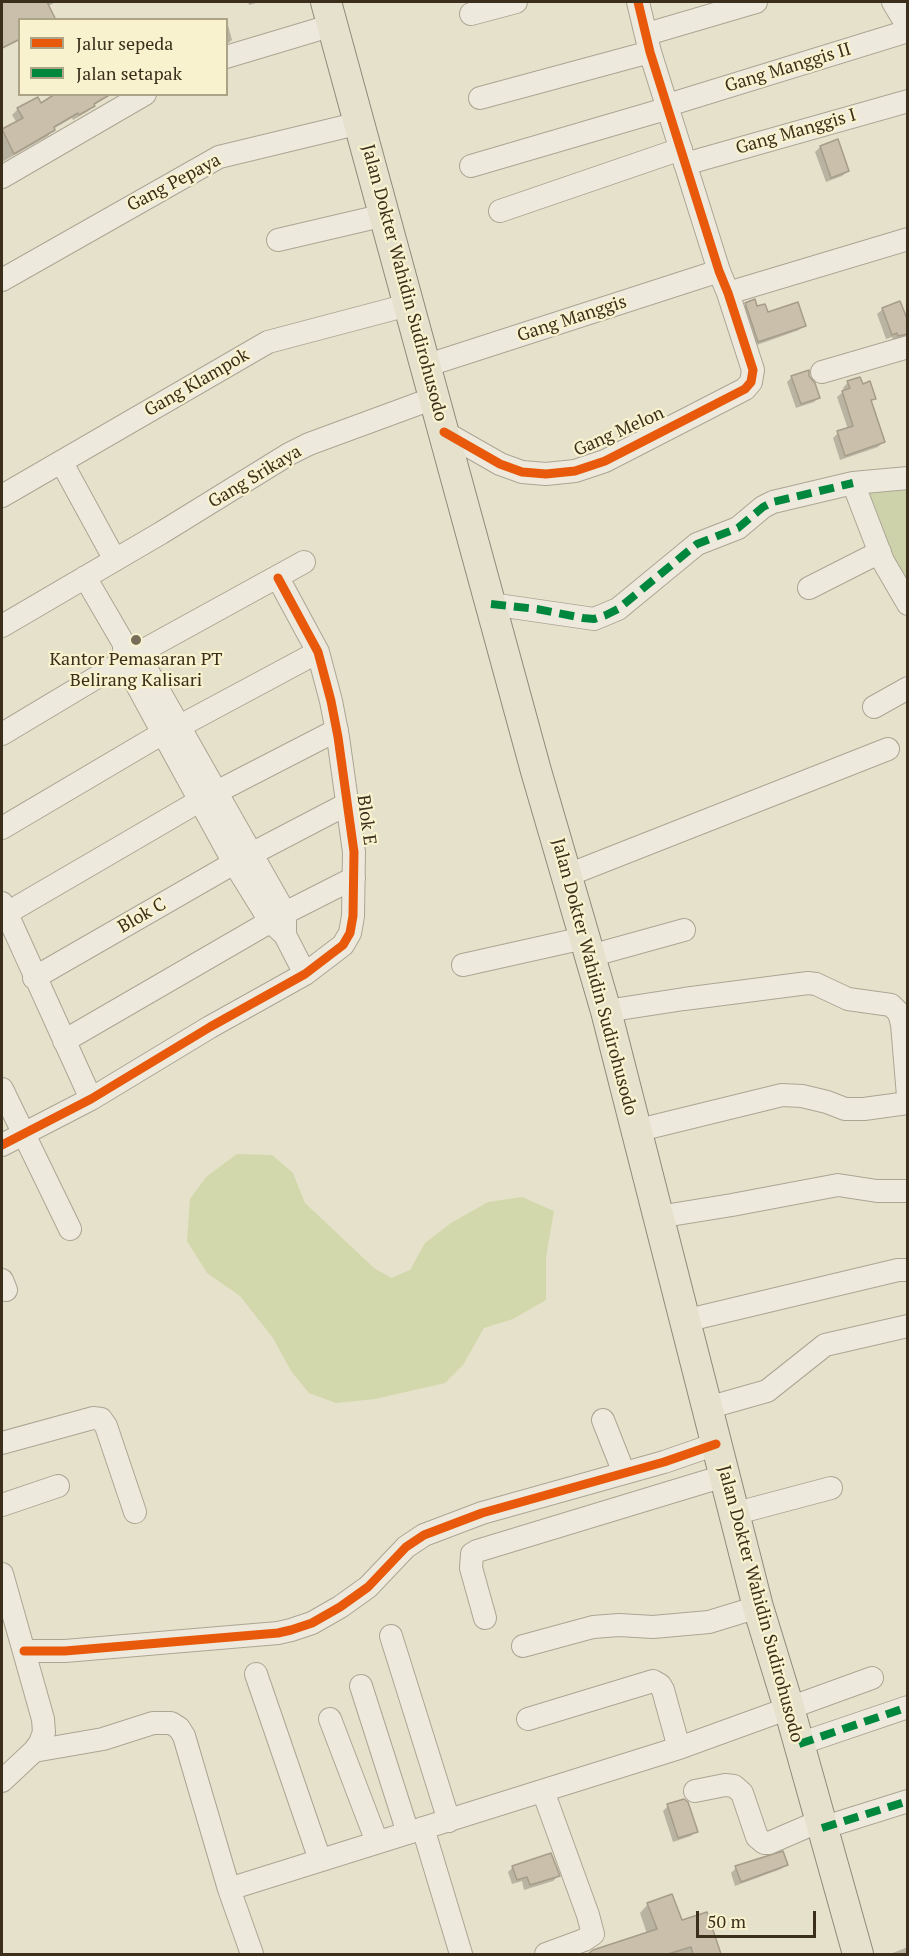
<!DOCTYPE html>
<html>
<head>
<meta charset="utf-8">
<style>
  body { margin:0 }
  #map { position:relative; width:909px; height:1956px; overflow:hidden; background:#e6e1ca; font-family:"PT Serif",serif }
  canvas { display:block }
  .frame { position:absolute; inset:0; border:3px solid #3b2e1b; pointer-events:none }
  .legend { position:absolute; left:18px; top:18px; width:210px; height:78px; box-sizing:border-box; background:#f9f2cf; border:2px solid #ada487; margin:0; padding:8px 10px; list-style:none; font-size:18px; color:#3b2e1b }
  .legend li { display:flex; align-items:center; gap:12px; height:30px }
  .legend b { width:30px; border:2px solid #ada487 }
  .scale { position:absolute; left:696px; top:1911px; width:120px; height:27px; box-sizing:border-box; border:3px solid #3b2e1b; border-top:0; padding-left:8px; font-size:18px; line-height:21px; white-space:nowrap; color:#3b2e1b; -webkit-text-stroke:4px #f9f2cf; paint-order:stroke }
</style>
</head>
<body>
<div id="map">
<canvas width="909" height="1956"></canvas>
<div class="frame"></div>
<ul class="legend">
<li><b style="height:8px;background:#e8590c"></b>Jalur sepeda</li>
<li><b style="height:8px;background:#00873e"></b>Jalan setapak</li>
</ul>
<div class="scale">50 m</div>
</div>
<script>
const c = document.querySelector('canvas').getContext('2d');
c.lineJoin = 'round';
function fill(path, color) { c.fillStyle = color; c.fill(path, 'evenodd'); }
const poly = rows => new Path2D(rows.map(r => 'M' + r).join(''));
function strokePath(path, color, width, dash) { c.strokeStyle = color; c.lineWidth = width; c.lineCap = dash ? 'butt' : 'round'; c.setLineDash(dash || []); c.stroke(path); }
function drawText(font, color, halo, rows, align = 'center') {
  c.font = font + ' "PT Serif",serif'; c.lineWidth = 4.5; c.setLineDash([]); c.textBaseline = 'middle'; c.strokeStyle = halo; c.fillStyle = color; for (const [text, x, y, turn = 0] of rows) {
    c.save(); c.translate(x, y); c.rotate((+turn || 0) * Math.PI / 180); c.textAlign = isNaN(turn) ? turn : align; if (halo) c.strokeText(text, 0, 0); c.fillText(text, 0, 0); c.restore();
  }
}
fill(poly([
  [237,1154,272,1155,293,1173,305,1203,374,1268,391,1278,410,1270,425,1243,451,1223,488,1202,522,1197,554,1211,546,1257,546,1300,513,1319,484,1328,463,1365,445,1383,375,1399,336,1403,309,1393,291,1371,273,1338,240,1296,207,1273,187,1241,190,1199,206,1177]
]), '#d2d8ab');
fill(poly([
  [907,478,907,603,853,483]
]), '#cdd2ab');
fill(poly([
  [8,2,56,2,20,20,20,40,2,49,2,5],
  [248,2,260,2,249,5],
  [228,25,232,40,226,45,226,26],
  [57,94,112,94,94,105,88,111,73,120,72,118,53,129,48,136,2,162,2,131,17,123,12,115,18,109,40,105],
  [837,141,848,171,842,176,826,182,815,152,820,147],
  [746,304,767,314,804,325,799,330,754,346,742,309],
  [883,309,908,325,908,337,893,340,892,337,886,339,877,314],
  [792,377,808,377,819,397,814,402,796,408,787,382],
  [848,382,862,385,874,398,870,402,883,442,878,447,840,460,833,438,838,433,848,429,837,397,844,391,843,388],
  [668,1806,696,1831,691,1836,673,1842,663,1811],
  [787,1864,781,1869,735,1886,731,1873,736,1868],
  [513,1867,558,1876,553,1881,524,1890,522,1881,512,1884,508,1872],
  [648,1904,681,1922,706,1914,719,1954,593,1954,598,1950,647,1934,640,1913],
  [908,1947,908,1954,890,1954]
]), '#0003');
const building = poly([
  [2,2,47,2,56,20,20,20,20,39,2,48,2,2],
  [55,94,111,94,94,104,95,106,79,115,78,113,54,127,55,130,14,154,2,129,23,118,17,108,38,97,41,103,55,94],
  [838,139,849,171,831,178,820,146,838,139],
  [755,299,757,306,765,304,768,312,798,302,806,326,758,342,745,303,755,299],
  [900,301,908,321,908,334,898,336,897,333,892,335,882,308,900,301],
  [809,370,809,376,815,383,820,398,801,404,791,376,809,370],
  [860,377,863,384,870,381,876,399,871,400,885,442,845,456,837,431,853,426,842,391,850,388,847,381,860,377],
  [684,1799,688,1802,698,1832,678,1838,667,1804,684,1799],
  [783,1851,788,1865,741,1882,735,1866,783,1851],
  [551,1853,560,1876,530,1885,527,1877,517,1880,512,1866,551,1853],
  [672,1894,682,1920,707,1912,721,1954,693,1954,691,1947,668,1954,588,1954,593,1950,657,1929,647,1903,672,1894]
]);
fill(building, '#cabfaa');
strokePath(building, '#a69c89', 1.5);
const minor = poly([
  [893,2,908,27],
  [471,14,516,2],
  [647,34,756,2],
  [226,57,333,25],
  [480,98,650,52],
  [668,105,908,31],
  [685,164,908,101],
  [471,166,669,108],
  [2,177,145,94],
  [500,211,681,149],
  [278,240,385,215],
  [2,280,219,157,360,123],
  [728,293,908,239],
  [425,366,719,271],
  [822,372,908,347],
  [444,432,500,464,522,472,546,474,575,471,605,461,745,389,751,382,753,370,728,293,719,271,650,52,638,2],
  [62,463,115,560],
  [853,483,883,561,908,604],
  [2,496,268,342,408,305],
  [85,577,124,644,138,654,285,913,285,935],
  [809,588,880,552],
  [491,604,594,619,618,609,697,544,738,528,763,507,773,502,853,483,908,478],
  [2,626,161,533,289,454,309,444,434,398],
  [124,644,124,661,163,733,234,863,270,921,285,935,305,974],
  [874,707,908,688],
  [2,734,124,661,304,562],
  [2,828,163,733,180,726,318,652],
  [568,875,888,749],
  [2,903,91,1099],
  [7,913,201,800,337,730],
  [590,956,684,930],
  [463,965,584,938],
  [34,978,234,863,347,804],
  [606,1011,684,999,808,983,816,984,848,999,891,1005,899,1013,902,1024,908,1096],
  [64,1041,285,913,354,878],
  [2,1089,70,1229],
  [635,1131,782,1095,802,1096,827,1102,845,1109,864,1109,908,1103],
  [2,1145,91,1099,210,1027,305,974,343,945,350,933,353,916,354,852,338,737,331,701,318,652,278,578],
  [658,1217,732,1205,838,1185,877,1191,908,1191],
  [2,1280,6,1290],
  [684,1321,898,1270,908,1270],
  [707,1408,767,1391,825,1345,908,1326],
  [603,1420,624,1473],
  [2,1443,93,1418,101,1419,106,1426,135,1512],
  [2,1505,58,1486],
  [733,1514,831,1488],
  [2,1574,43,1719,44,1732,40,1743,34,1751,2,1781],
  [485,1618,471,1568,472,1554,477,1551,724,1476],
  [391,1636,449,1821],
  [523,1646,593,1627,619,1625,653,1627,709,1622,758,1607],
  [24,1651,65,1651,278,1633,291,1630,312,1623,340,1607,368,1587,406,1547,424,1535,482,1513,664,1462,716,1444],
  [256,1674,320,1860],
  [361,1686,408,1833],
  [330,1719,377,1842],
  [528,1719,653,1681,660,1685,663,1690,679,1748],
  [799,1744,908,1707],
  [34,1751,103,1739,153,1723,171,1723,179,1728,184,1736,229,1889,252,1954],
  [543,1791,588,1915,593,1934,584,1940,546,1954],
  [695,1791,725,1785,734,1786,742,1793,757,1837,764,1843,769,1843,820,1821],
  [423,1828,461,1954],
  [822,1828,908,1801],
  [229,1889,679,1748,872,1678]
]);
const major = poly([
  [326,2,536,771,606,1011,758,1607,789,1708,858,1954]
]);
strokePath(minor, '#aba594', 24);
strokePath(major, '#908a7b', 32);
strokePath(minor, '#edeadd', 22);
strokePath(major, '#e5e1cd', 30);
strokePath(poly([
  [491,604,537,609,583,618,594,619,606,615,618,609,697,544,738,528,763,507,773,502,853,483],
  [799,1744,908,1707],
  [822,1828,908,1801]
]), '#00873e', 8, [15, 8]);
strokePath(poly([
  [444,432,500,464,522,472,546,474,575,471,605,461,745,389,751,382,753,370,728,293,719,271,650,52,638,2],
  [2,1145,91,1099,210,1027,305,974,343,945,350,933,353,916,354,852,338,737,331,701,318,652,278,578],
  [24,1651,65,1651,278,1633,291,1630,312,1623,340,1607,368,1587,406,1547,424,1535,482,1513,664,1462,716,1444]
]), '#e8590c', 9);
for (const [x, y, r, color] of [
  [136,640,6,"#776d58"]
]) { const dot = new Path2D(); dot.arc(x, y, r, 0, 2 * Math.PI); c.fillStyle = color; c.fill(dot); strokePath(dot, '#f9f2cf', 2); }
drawText('18px', '#3b2e1b', '#f9f2cf', [
  ["Gang Manggis II",788,68,-17],
  ["Gang Manggis I",796,132,-16],
  ["Gang Pepaya",174,183,-28],
  ["Jalan Dokter Wahidin Sudirohusodo",404,283,75],
  ["Gang Manggis",572,319,-18],
  ["Gang Klampok",197,383,-30],
  ["Gang Melon",619,432,-24],
  ["Gang Srikaya",255,477,-31],
  ["Blok E",366,820,82],
  ["Blok C",142,916,-30],
  ["Jalan Dokter Wahidin Sudirohusodo",594,977,75],
  ["Jalan Dokter Wahidin Sudirohusodo",760,1604,75]
]);
drawText('18px', '#3b2e1b', '#f9f2cf', [
  ["Kantor Pemasaran PT",136,660],
  ["Belirang Kalisari",136,681]
]);
</script>
</body>
</html>
